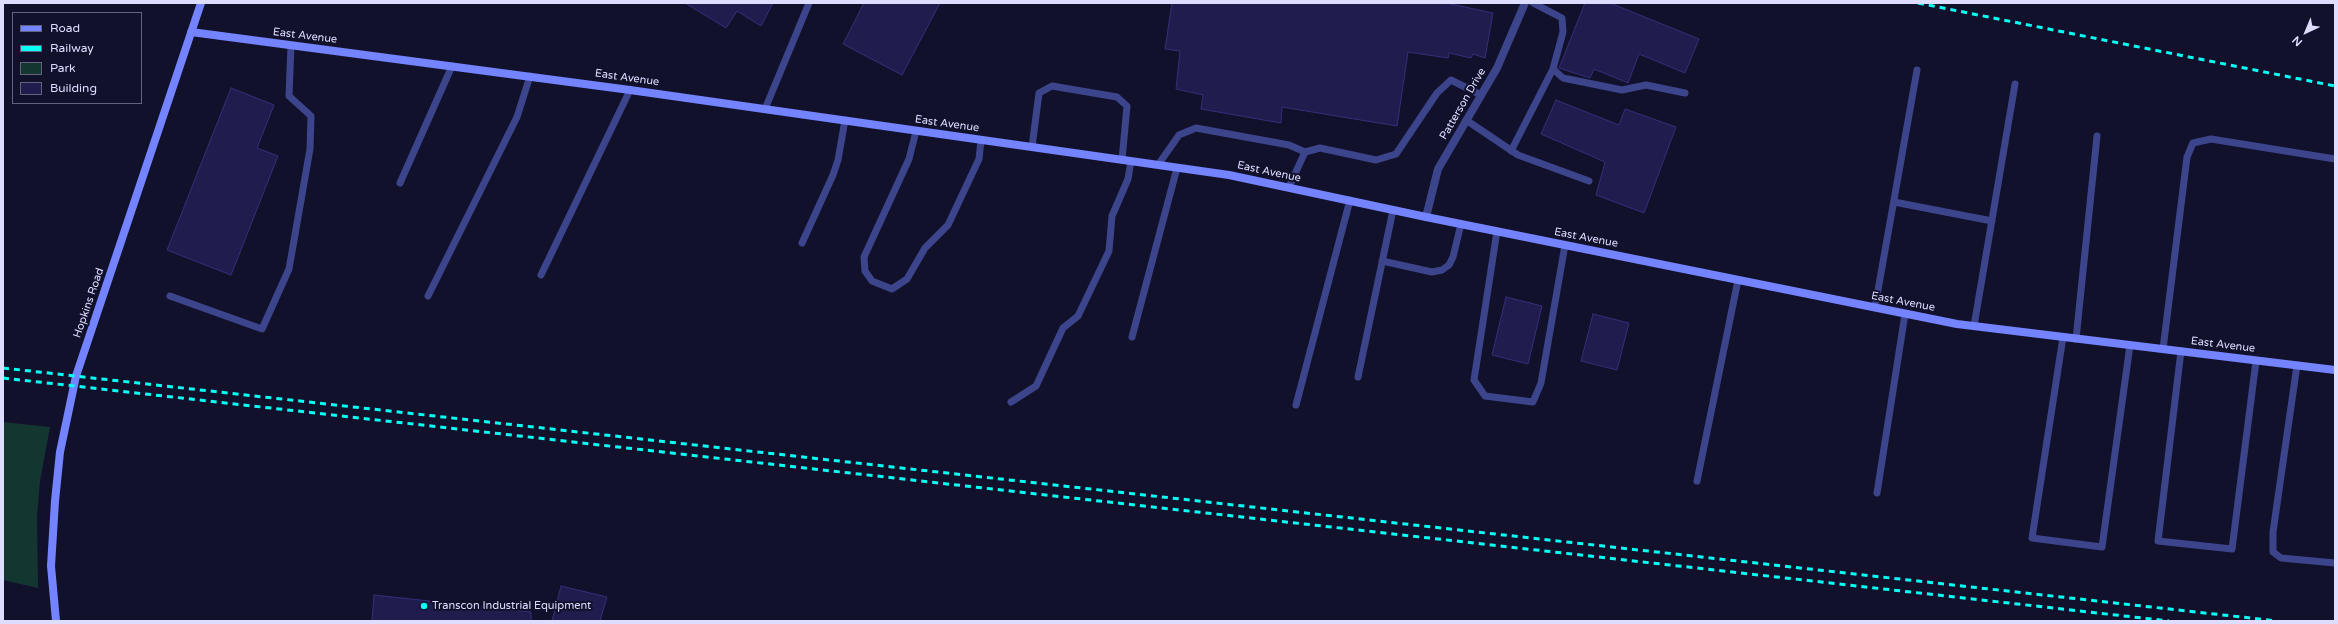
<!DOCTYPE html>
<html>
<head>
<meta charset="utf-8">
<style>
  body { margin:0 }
  #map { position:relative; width:2338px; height:624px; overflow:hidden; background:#12112c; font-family:"Varela Round",sans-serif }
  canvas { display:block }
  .frame { position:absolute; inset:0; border:4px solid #ddf; pointer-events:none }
  .legend { position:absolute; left:12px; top:12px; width:130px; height:92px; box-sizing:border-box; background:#12112c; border:1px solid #636380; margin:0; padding:5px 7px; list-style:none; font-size:12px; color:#ddf }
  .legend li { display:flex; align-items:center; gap:8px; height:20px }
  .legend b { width:20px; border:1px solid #636380 }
  .north { position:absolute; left:2286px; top:12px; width:40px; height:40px; -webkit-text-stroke:3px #12112c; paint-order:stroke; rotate:224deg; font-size:11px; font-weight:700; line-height:16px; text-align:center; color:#ddf }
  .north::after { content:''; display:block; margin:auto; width:14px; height:18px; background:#ddf; clip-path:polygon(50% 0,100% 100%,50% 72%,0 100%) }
</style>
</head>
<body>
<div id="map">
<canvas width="2338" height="624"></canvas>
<div class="frame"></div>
<ul class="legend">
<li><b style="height:5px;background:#7483ff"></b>Road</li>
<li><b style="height:5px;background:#09fff6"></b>Railway</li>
<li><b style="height:11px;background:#143631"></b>Park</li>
<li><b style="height:11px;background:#201d4e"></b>Building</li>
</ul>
<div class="north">N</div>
</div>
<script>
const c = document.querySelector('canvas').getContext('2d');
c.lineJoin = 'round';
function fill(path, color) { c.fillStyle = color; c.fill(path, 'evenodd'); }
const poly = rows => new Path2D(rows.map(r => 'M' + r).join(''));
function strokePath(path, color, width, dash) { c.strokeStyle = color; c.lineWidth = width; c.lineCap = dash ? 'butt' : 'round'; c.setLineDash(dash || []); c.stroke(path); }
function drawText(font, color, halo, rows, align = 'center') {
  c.font = font + ' "Varela Round",sans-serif'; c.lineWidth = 4; c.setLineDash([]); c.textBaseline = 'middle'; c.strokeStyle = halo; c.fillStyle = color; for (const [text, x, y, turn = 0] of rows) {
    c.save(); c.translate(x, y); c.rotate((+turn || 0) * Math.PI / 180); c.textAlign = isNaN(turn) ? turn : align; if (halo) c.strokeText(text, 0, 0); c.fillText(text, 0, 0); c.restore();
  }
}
fill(poly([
  [3,422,50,427,40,481,37,517,38,588,3,580]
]), '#143631');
const building = poly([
  [685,3,773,3,761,26,737,11,726,28,685,3],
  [864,3,940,3,902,75,843,44,864,3],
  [1172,3,1446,3,1493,13,1485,58,1473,54,1471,58,1449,53,1448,58,1408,52,1397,126,1282,107,1281,123,1201,109,1203,95,1176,89,1180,51,1165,49,1172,3],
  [1585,3,1610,3,1699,39,1685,73,1639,54,1628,83,1594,69,1590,78,1559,68,1585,3],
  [231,88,274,105,257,148,278,156,231,275,167,250,231,88],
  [1556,100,1619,125,1625,109,1676,127,1644,213,1596,195,1605,162,1541,134,1556,100],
  [1506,297,1542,306,1528,364,1492,355,1506,297],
  [1593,314,1629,323,1617,370,1581,361,1593,314],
  [561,586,607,597,600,621,552,621,561,586],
  [374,595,531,612,531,621,372,621,374,595]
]);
fill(building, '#201d4e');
strokePath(building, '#342f7a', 1);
strokePath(poly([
  [1533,3,1562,18,1563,32,1553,69,1563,78,1622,90,1646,85,1685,93],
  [765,109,809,3],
  [1466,120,1518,155,1589,181],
  [916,131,909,159,864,257,865,271,872,281,892,289,907,279,925,248,948,225,979,159,981,140],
  [1032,147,1039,93,1052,86,1117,97,1127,106,1122,160],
  [1511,151,1553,69],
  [1158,165,1179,135,1196,128,1289,145,1305,152],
  [400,183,452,66],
  [1289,187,1305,152,1320,148,1376,160,1396,154,1437,93,1451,80,1481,95],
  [1894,202,1992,221],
  [1497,231,1474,380,1485,396,1533,402,1541,383,1565,245],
  [802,243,833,175,838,160,845,120],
  [1382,261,1432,272,1442,270,1449,265,1453,257,1461,224],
  [541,275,630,90],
  [170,296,262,329,289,269,310,149,311,116,289,96,291,45],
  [428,296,517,117,530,76],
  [1875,307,1917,70],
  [1974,326,2015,84],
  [1132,337,1177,168],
  [2063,337,2032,538,2102,547,2130,345],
  [2076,339,2097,136],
  [2163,349,2187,157,2193,143,2211,139,2335,159],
  [2181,351,2158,541,2232,549,2256,361],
  [2297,365,2273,532,2273,552,2281,558,2335,563],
  [1358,377,1393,210],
  [1011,402,1036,386,1063,328,1078,316,1109,251,1112,216,1128,179,1131,161],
  [1296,405,1350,200],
  [1697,481,1738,280],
  [1877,493,1905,314]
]), '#3c448b', 7);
strokePath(poly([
  [1426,217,1438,169,1497,68,1525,3]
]), '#3c448b', 8);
strokePath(poly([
  [191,32,630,90,1229,175,1426,217,1957,324,2335,370],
  [56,621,51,566,55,501,60,452,76,376,201,3]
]), '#7483ff', 8);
strokePath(poly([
  [1918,3,2335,86],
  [3,368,2277,621],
  [3,378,2169,621]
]), '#09fff6', 3, [6, 5]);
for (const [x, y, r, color] of [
  [424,606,4,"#09fff6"]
]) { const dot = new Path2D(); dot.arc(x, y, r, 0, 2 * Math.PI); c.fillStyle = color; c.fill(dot); strokePath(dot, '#12112c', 1.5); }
drawText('11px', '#ddf', '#12112c', [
  ["East Avenue",305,36,7],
  ["East Avenue",627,78,8],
  ["Patterson Drive",1463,104,-60],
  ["East Avenue",947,124,8],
  ["East Avenue",1269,172,12],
  ["East Avenue",1586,238,11],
  ["East Avenue",1903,302,11],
  ["Hopkins Road",89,303,-71],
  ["East Avenue",2223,345,7]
]);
drawText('11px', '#ddf', '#12112c', [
  ["Transcon Industrial Equipment",432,606]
], 'left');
</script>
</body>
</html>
